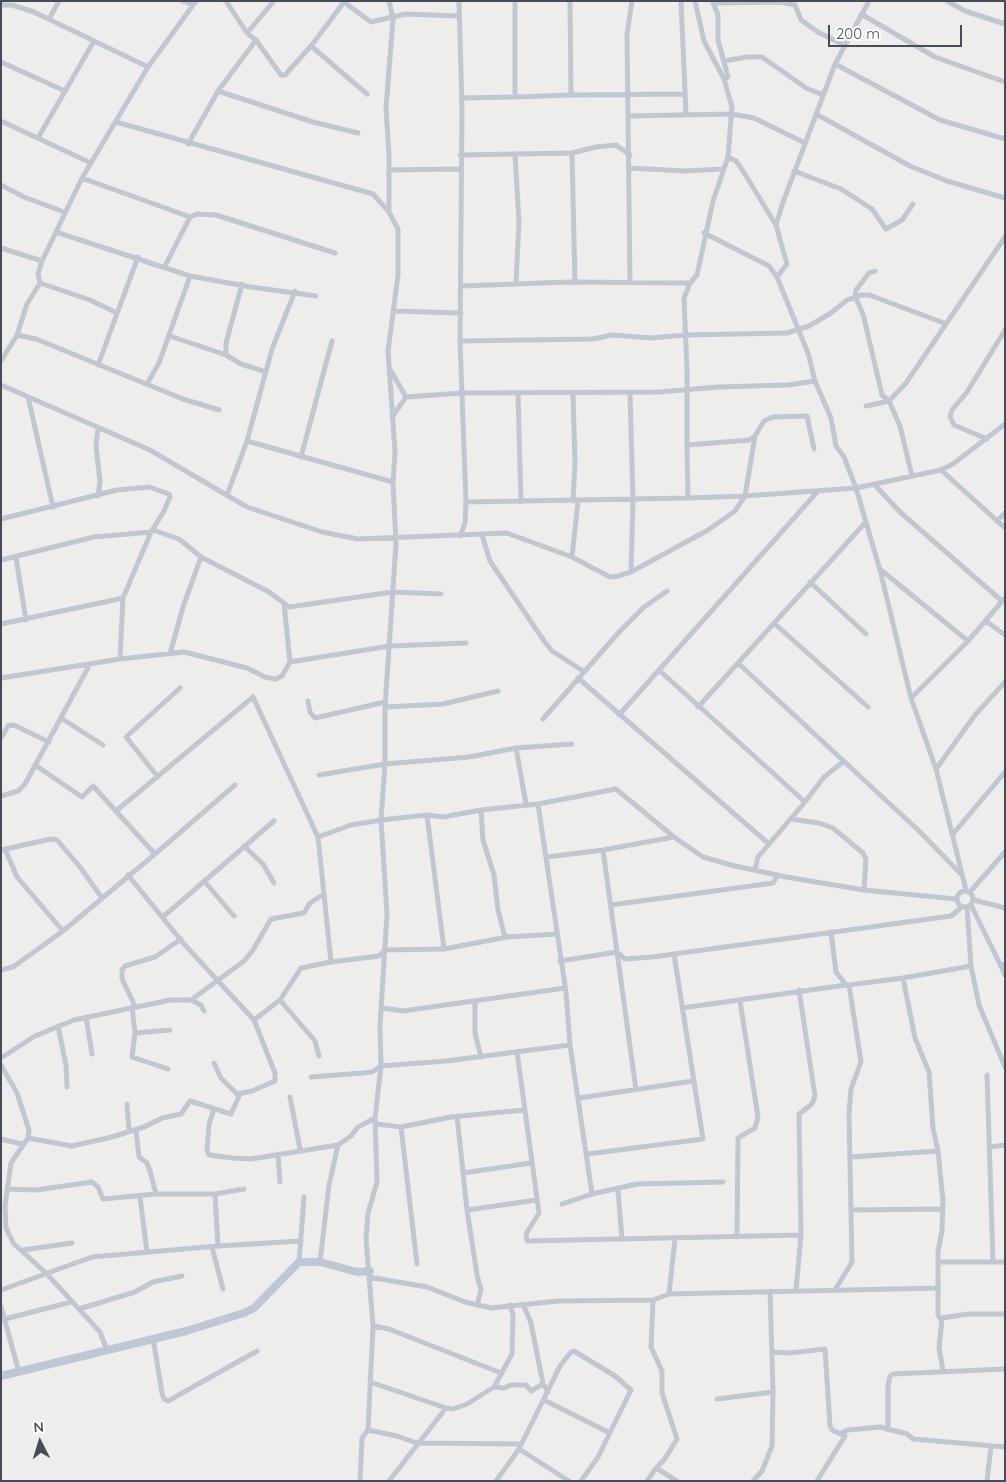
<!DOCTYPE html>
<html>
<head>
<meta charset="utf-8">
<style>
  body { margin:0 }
  #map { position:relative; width:1006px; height:1482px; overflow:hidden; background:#efecec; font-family:Quicksand,sans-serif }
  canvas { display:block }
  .frame { position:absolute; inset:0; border:2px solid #454d59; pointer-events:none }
  .north { position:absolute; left:15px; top:1417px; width:50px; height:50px; -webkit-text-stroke:4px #fff; paint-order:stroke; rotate:355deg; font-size:14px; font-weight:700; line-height:20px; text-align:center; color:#454d59 }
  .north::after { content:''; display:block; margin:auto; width:18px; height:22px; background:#454d59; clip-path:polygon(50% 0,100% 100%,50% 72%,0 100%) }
  .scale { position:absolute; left:828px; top:25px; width:134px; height:22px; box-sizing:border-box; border:2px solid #454d59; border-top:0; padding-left:6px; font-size:15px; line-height:18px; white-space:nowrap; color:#454d59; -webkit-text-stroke:4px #fff; paint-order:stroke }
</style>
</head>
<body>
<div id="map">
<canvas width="1006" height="1482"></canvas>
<div class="frame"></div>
<div class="north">N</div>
<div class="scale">200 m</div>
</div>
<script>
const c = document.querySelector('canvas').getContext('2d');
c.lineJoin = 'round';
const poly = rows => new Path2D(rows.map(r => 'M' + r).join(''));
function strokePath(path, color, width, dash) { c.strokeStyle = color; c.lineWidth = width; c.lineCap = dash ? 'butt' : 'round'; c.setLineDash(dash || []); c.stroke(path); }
strokePath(poly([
  [183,1,193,5],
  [226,1,247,33,256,40,281,75,285,75,311,46,344,2,371,22,405,14,459,16],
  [459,1,462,109,460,341,466,502,465,523,460,536],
  [515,1,515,97,571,95],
  [570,1,571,95,685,94],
  [681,1,686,114],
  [695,1,704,41,724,79,732,107,728,157,736,161,743,171,776,225],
  [947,1,965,11,1005,24],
  [713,2,718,15,718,40,728,77,724,79],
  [713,3,780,2,795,5,801,20,818,32,844,45],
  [1,5,12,5,34,12,148,67],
  [861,14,935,57,1005,82],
  [49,19,59,1],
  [247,33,274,1],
  [311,46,367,94],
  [724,61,747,57,762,57,806,88,823,95],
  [1,62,65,91],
  [835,64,940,120,1005,139],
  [218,91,256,40],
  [461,98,515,97],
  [816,114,910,166,947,181,1005,198],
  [628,116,732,114,754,118,805,143],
  [1,121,91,163],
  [116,122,373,194,389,212],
  [38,138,94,41],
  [188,144,218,91,313,122,358,133],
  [572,153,575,283],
  [515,154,519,222,516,283],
  [460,155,572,153,596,147,616,145,630,155],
  [728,157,713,201,697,275,690,283,684,298,687,370,687,445,749,440,755,436],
  [630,168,684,171,724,169],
  [389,170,460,169],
  [794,171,841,189,872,209,886,229,902,220,913,204],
  [82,178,190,217],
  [1,185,24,197,64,212],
  [56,232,190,276,251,287,316,296],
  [1,248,42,261],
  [165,266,190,217,197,214,216,215,335,253],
  [875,271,869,273,856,290,855,296,863,314,882,395,889,401,900,426,912,476],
  [777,277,787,264,776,225,782,205,835,64,869,1],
  [630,282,627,34,632,1],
  [40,283,90,300,117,313],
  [242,284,226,343,226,355,241,364,266,372],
  [461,286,570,282,690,283],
  [393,311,461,313],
  [17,335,36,339,183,399,219,410],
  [170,336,226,355],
  [460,341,593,339,612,335,651,338,685,335,787,333,809,326,831,313,847,300,861,295,869,295,944,323],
  [1,361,17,335,27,304,40,283,38,274,42,261,82,178,148,67,196,1],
  [98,365,138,257],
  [391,371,406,397],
  [147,384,159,363,190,276],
  [1,385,150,450,247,507,322,532,358,539,507,533,572,557,610,577,618,576,631,572,708,530,735,511,745,496,856,488,844,457,836,446,831,418,815,381,808,353,777,277,769,266,704,233],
  [630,393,633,500,631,572],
  [518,394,521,502],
  [573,394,575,463,573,501],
  [28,397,53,507],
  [406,397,462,393,660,392,718,387,788,385,815,381],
  [866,406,889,401,906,383,1005,237],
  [392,417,406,397],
  [98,429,96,446,100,482,98,496],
  [987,439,954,425,950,417,952,410,967,392,1005,330],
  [247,441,393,482],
  [687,445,688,498,745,496,755,436,764,421,773,417,807,416,814,449],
  [301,457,332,341],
  [941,470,1005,528],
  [874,484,900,512,1002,601],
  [227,495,247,441,272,349,295,291],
  [466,502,688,498],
  [1,519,117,490,149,487,169,494,170,497,164,511,151,532,123,598,120,659],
  [997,521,1005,513],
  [153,530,179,539,201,557,269,592,289,607,393,592,441,594],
  [482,535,490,561,544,641,552,651,583,671],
  [572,557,578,501],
  [16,558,26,620],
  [1,560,94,537,151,532],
  [881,570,968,641],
  [810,582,866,634],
  [986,621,1005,635],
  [1,624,123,598],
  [775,624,868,707],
  [170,654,183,607,201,557],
  [290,662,390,646,466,643],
  [738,663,919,831,962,875],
  [660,671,805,802,758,857,755,870],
  [1,678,120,659,184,652,247,668,265,677,276,679,282,676,290,662,284,604],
  [578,678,769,844],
  [911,698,968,641,1005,598],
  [308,701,310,712,315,718,385,702],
  [385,707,443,704,498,691],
  [698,707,865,523],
  [619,715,818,491],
  [61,718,103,745],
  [543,719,620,631,643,608,667,591],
  [1,738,8,726,14,725,49,742],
  [516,748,526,804],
  [35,765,82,797,93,786,155,854,235,785],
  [936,769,911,698,880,570,856,488,941,470,953,464,1005,424],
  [319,775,385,764,469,757,516,748,572,744],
  [158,777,126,737,180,688],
  [1,796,18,791,25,784,90,664],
  [805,802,824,777,843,762],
  [538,804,566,992,570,1045],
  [481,810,483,840,494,875,498,910,504,934,507,937],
  [116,811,253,697,318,837,331,962],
  [427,815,444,949],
  [791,819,819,823,833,828,863,853,866,859,864,890],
  [953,834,1005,772],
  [318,837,351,825,381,820,427,815,443,817,481,810,538,804,616,789,674,837,703,857,731,865,786,877,864,890,956,899],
  [244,846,263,864,274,883],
  [5,849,17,877,63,931],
  [1,850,51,839,57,840,80,867,102,898],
  [603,850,636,1090],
  [547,857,603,850,674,837],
  [128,875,184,944,254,1020,280,1000,301,968,331,962,379,956,385,950,444,949,507,937,557,934],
  [205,882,234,916],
  [966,890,936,769,975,715,1005,682],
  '957 899a8 8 0 1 1 16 0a8 8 0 1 1-16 0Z',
  [970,892,1005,852],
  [974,900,1005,908],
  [611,905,773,883,778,875],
  [971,905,1000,964],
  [967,907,971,966,979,1005,1005,1067],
  [164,916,274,821],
  [831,932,836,972,846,985,849,985,861,1062,851,1089,849,1114,852,1262,835,1290],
  [560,961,617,952,625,959,652,957,951,916,962,907],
  [1005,965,1000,964,1005,975],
  [1,970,13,967,63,931,155,854],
  [903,978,915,1038,929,1072,933,1128,938,1151,943,1201,942,1230,938,1252,938,1315,941,1320,942,1318],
  [849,985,903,978,971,966],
  [191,1000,201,1005,204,1011],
  [280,1000,315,1041,319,1056],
  [475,1001,475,1033,481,1057],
  [135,1006,122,979,122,970,125,966,155,957,181,939],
  [132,1007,135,1033,132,1057,168,1069],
  [383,1008,403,1011,565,988],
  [682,1008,846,985],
  [86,1017,92,1054],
  [58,1026,66,1065,67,1087],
  [135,1033,170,1030],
  [517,1052,539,1213,526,1234,527,1241,801,1235],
  [1,1058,35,1036,74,1020,170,1000,191,1000,244,961,253,950,271,919,304,913,310,903,324,894],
  [214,1063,221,1078,237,1094,252,1091,275,1081,275,1073,254,1020],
  [1,1065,17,1093,29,1130,28,1138,11,1163,5,1206,6,1228,14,1244,46,1273,100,1332,107,1350],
  [987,1075,993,1262],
  [311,1077,363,1073,372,1072,381,1066,446,1061,570,1045,592,1194],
  [290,1097,300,1149],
  [579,1098,693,1081],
  [127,1104,129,1131],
  [214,1109,209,1124,207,1151,209,1155,233,1158,251,1159,338,1145,351,1136,358,1127,375,1118],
  [457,1116,467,1210,477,1275,481,1290,477,1305],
  [377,1124,401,1127,451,1117,524,1110],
  [401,1127,417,1264],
  [136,1130,139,1157,147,1163,150,1171,156,1194,215,1194,244,1189],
  [28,1138,72,1146,112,1137,144,1127,162,1118,181,1114,190,1101,231,1114,240,1094],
  [1,1139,22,1144],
  [990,1147,1005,1145],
  [278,1154,280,1182],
  [588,1154,703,1139,674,954],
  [851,1157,938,1151],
  [463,1173,531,1163],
  [8,1189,36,1190,92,1182,98,1187,103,1199,156,1194],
  [618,1190,622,1239],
  [140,1197,147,1252],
  [562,1204,592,1194,637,1184,723,1182],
  [467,1210,537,1200],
  [851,1210,942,1209],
  [737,1237,738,1138,755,1128,758,1117,740,1001],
  [218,1246,301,1241],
  [212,1247,223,1289],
  [23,1250,72,1243],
  [299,1262,304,1197],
  [320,1262,329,1185,338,1145],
  [938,1262,1005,1262],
  [369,1277,427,1287,465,1302,491,1308,558,1301,653,1300,669,1294,939,1288],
  [1,1290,92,1257,218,1246,215,1194],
  [796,1290,801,1235,799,1114,812,1104,815,1096,799,990],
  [669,1294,675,1239],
  [523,1304,531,1323,543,1384,548,1392],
  [1,1307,19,1372],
  [79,1309,135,1292,153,1282,182,1276],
  [942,1318,968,1314,1005,1314],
  [5,1319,71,1302],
  [942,1319,939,1348,943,1370],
  [373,1326,389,1329,501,1373],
  [153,1338,162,1393,164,1399,168,1401,257,1351],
  [772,1350,774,1352,790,1353,825,1349,830,1426,832,1430,845,1436],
  [370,1382,446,1408,453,1409,467,1404,494,1387,512,1354,513,1315,510,1305],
  [494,1387,504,1388,511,1385,526,1385,531,1391,543,1384],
  [717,1399,773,1392],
  [544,1400,610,1433],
  [368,1430,397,1436,417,1443,521,1444],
  [888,1430,888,1386,890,1376,893,1374,1005,1369],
  [519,1449,569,1481],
  [656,1468,677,1481],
  [360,1481,362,1438,368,1430,373,1326,366,1239,368,1213,377,1182,375,1118,381,1066,380,1025,387,914,381,820,385,764,385,707,396,544,393,482,395,452,388,351,398,275,398,229,389,212,389,155,386,108,393,19,389,1],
  [389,1481,446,1408],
  [496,1481,519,1449,560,1366,571,1352,574,1351,615,1376,631,1390,598,1457,581,1481],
  [647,1481,656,1468,664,1460,677,1439,662,1393,662,1371,651,1347,653,1300],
  [753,1481,762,1471,772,1446,773,1392,770,1291],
  [817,1481,845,1436,843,1432,848,1430,880,1427,907,1434,913,1439,1005,1447],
  [987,1481,991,1446]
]), '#bfc7d2', 5);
strokePath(poly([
  [1,1376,186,1331,244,1313,254,1308,299,1262,320,1262,357,1272,370,1271]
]), '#bec7d5', 8);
</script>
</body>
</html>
